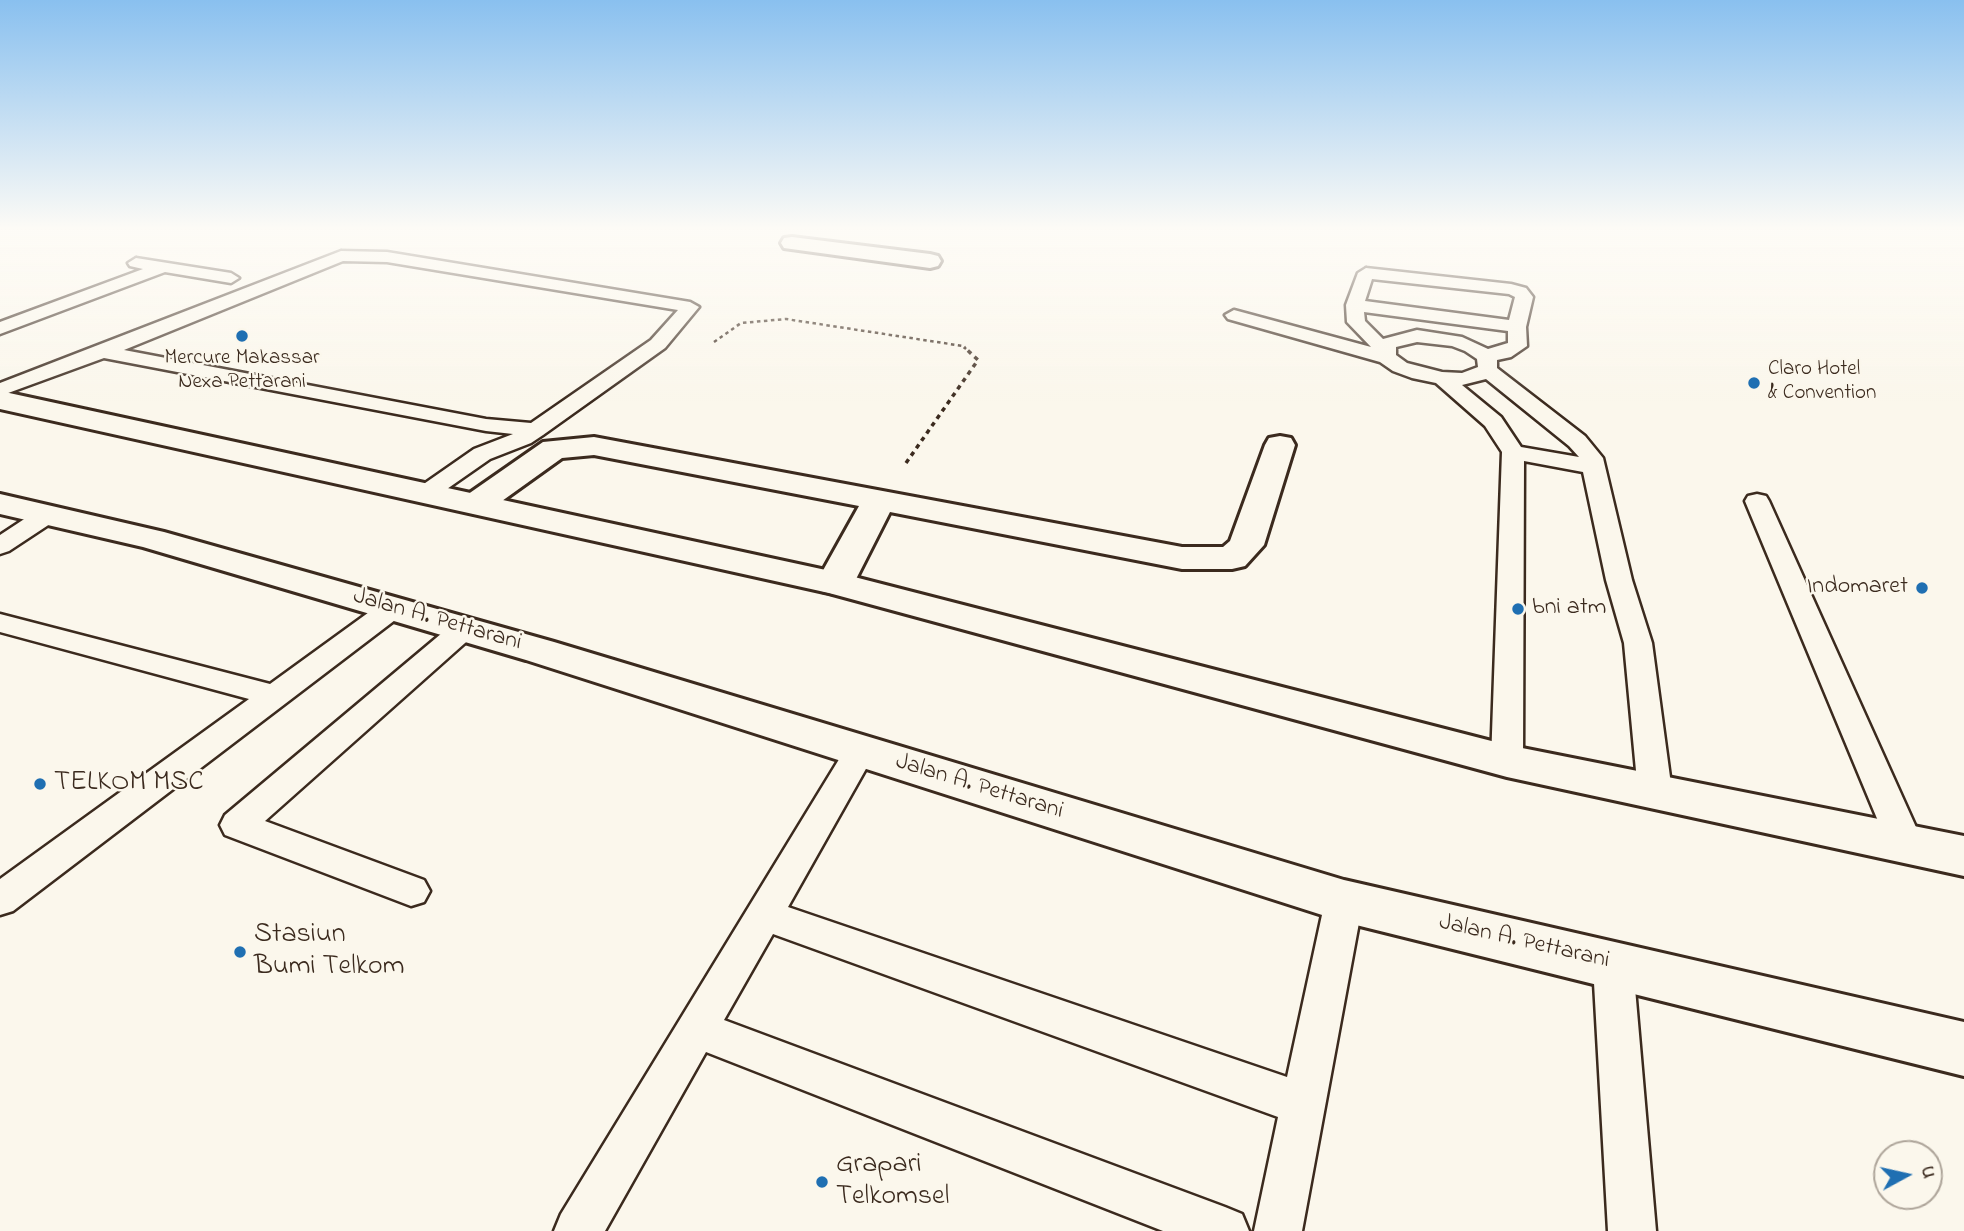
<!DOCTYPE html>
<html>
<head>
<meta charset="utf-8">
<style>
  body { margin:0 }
  #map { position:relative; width:1964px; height:1231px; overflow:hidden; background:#fbf7ec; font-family:"Indie Flower",sans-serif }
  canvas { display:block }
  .north { position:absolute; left:1873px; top:1140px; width:70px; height:70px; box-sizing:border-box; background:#fbf7ec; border:2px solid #aea59a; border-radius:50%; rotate:82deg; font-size:19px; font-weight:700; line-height:28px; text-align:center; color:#3b2a1e }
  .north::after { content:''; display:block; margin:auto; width:24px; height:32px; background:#1f6fb2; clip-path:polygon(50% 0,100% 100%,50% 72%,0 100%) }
</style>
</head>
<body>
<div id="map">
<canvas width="1964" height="1231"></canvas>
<div class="north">U</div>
</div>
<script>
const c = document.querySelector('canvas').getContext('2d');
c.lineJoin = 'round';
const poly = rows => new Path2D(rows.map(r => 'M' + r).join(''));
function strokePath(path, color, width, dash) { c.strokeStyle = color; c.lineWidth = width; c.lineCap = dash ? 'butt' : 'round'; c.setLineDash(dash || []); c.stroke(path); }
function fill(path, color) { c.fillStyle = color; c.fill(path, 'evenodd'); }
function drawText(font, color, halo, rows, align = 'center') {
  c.font = font + ' "Indie Flower",sans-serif'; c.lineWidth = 5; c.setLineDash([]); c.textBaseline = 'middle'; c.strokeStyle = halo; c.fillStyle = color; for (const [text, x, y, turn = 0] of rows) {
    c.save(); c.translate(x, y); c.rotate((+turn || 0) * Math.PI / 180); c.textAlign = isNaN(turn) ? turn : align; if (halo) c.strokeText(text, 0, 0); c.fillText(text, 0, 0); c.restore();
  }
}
const service = poly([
  [341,251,387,252,690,302,699,307,665,348,543,435,531,443,490,459,434,498,426,500,418,498,414,493,418,488,474,449,513,434,486,431,104,358,0,396,0,383,341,251],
  [343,261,387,262,678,310,651,340,531,423,486,419,124,350,343,261],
  [136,258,231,273,239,278,231,283,165,272,0,334,0,322,143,269,130,266,128,263,136,258],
  [1366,268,1511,284,1526,288,1533,297,1526,327,1527,346,1511,357,1497,360,1497,368,1585,436,1603,458,1632,580,1652,643,1672,792,1667,801,1655,805,1643,801,1638,792,1624,643,1606,580,1583,472,1524,461,1523,761,1519,769,1507,773,1495,769,1491,761,1502,452,1485,426,1436,383,1412,378,1393,371,1380,362,1228,319,1225,315,1234,310,1371,347,1347,322,1346,305,1358,273,1366,268],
  [1372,279,1509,294,1515,297,1509,320,1365,301,1372,279],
  [1364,312,1508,331,1508,343,1488,349,1462,337,1417,330,1383,339,1365,321,1364,312],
  [1417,342,1452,346,1465,351,1477,359,1478,367,1462,373,1442,372,1407,363,1396,355,1396,347,1417,342],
  [1486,379,1569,446,1579,457,1521,447,1501,417,1462,385,1486,379],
  [1757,494,1766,496,1769,501,1924,845,1919,855,1906,859,1893,855,1888,845,1745,501,1748,496,1757,494],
  [47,508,56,510,59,515,56,520,9,551,0,554,0,535,38,510,47,508],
  [393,600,403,602,407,608,403,614,13,911,0,915,0,879,249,699,0,632,0,614,270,684,383,602,393,600],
  [464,620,474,623,478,629,474,635,265,821,424,880,430,891,424,902,411,906,225,835,220,825,225,815,454,623,464,620],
  [860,739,871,743,876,751,788,907,1287,1077,1325,901,1331,890,1344,886,1357,890,1363,901,1302,1231,1254,1231,1278,1117,773,934,724,1020,1225,1207,1242,1214,1249,1231,1163,1231,706,1052,605,1231,554,1231,561,1214,849,743,860,739],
  [1613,948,1627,953,1633,965,1656,1231,1608,1231,1593,965,1599,953,1613,948]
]);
const minor = poly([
  [792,237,930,254,938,256,941,261,938,266,930,268,784,248,781,243,784,238,792,237],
  [1280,436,1291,438,1295,445,1264,545,1245,566,1232,569,1182,569,890,512,854,583,848,591,835,594,822,591,816,583,859,506,594,455,562,458,488,511,476,514,464,511,459,504,464,497,543,442,594,437,1182,547,1223,547,1230,541,1265,445,1269,438,1280,436]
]);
const trunk = poly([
  [0,391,835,572,1507,745,1964,836,1964,876,1507,777,829,593,0,409,0,391],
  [0,494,164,532,554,642,1344,880,1964,1022,1964,1076,1344,922,526,660,143,547,0,514,0,494]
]);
strokePath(service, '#3b2a1e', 5);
strokePath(minor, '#3b2a1e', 6);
strokePath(trunk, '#3b2a1e', 6);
strokePath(poly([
  [714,342,741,323,786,319,963,346,966,349]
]), '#3b2a1e', 2.5, [3.5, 3.5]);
strokePath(poly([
  [906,463,978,360,964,347]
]), '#3b2a1e', 3.5, [4.5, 4.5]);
fill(service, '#fbf7ec');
fill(minor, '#fbf7ec');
fill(trunk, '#fbf7ec');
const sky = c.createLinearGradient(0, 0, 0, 401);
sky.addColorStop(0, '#89c0ef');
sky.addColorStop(0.57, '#fdfbf6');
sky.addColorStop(1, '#fdfbf600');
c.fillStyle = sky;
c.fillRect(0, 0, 1964, 401);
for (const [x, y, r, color] of [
  [242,336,7,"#1f6fb2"],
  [1754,383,7,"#1f6fb2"],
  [1922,588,7,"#1f6fb2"],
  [1518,609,7,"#1f6fb2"],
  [40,784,7,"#1f6fb2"],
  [240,952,7,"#1f6fb2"],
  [822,1182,7,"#1f6fb2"]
]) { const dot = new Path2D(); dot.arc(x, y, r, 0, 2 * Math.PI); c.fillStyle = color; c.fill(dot); strokePath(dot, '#fbf7ec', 2.5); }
drawText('21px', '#3b2a1e', '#fbf7ec', [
  ["Mercure Makassar",242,360],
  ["Nexa Pettarani",242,384],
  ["Claro Hotel",1768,371,"left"],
  ["& Convention",1768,395,"left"]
]);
drawText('24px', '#3b2a1e', '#fbf7ec', [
  ["Indomaret",1908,588],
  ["bni atm",1532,609,"left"]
], 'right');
drawText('24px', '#3b2a1e', '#fbf7ec', [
  ["Jalan A. Pettarani",437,621,16],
  ["Jalan A. Pettarani",979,788,17],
  ["Jalan A. Pettarani",1524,943,13]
]);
drawText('28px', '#3b2a1e', '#fbf7ec', [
  ["TELKOM MSC",54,784],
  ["Stasiun",254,936],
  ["Bumi Telkom",254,968],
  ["Grapari",836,1166],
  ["Telkomsel",836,1198]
], 'left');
</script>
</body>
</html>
